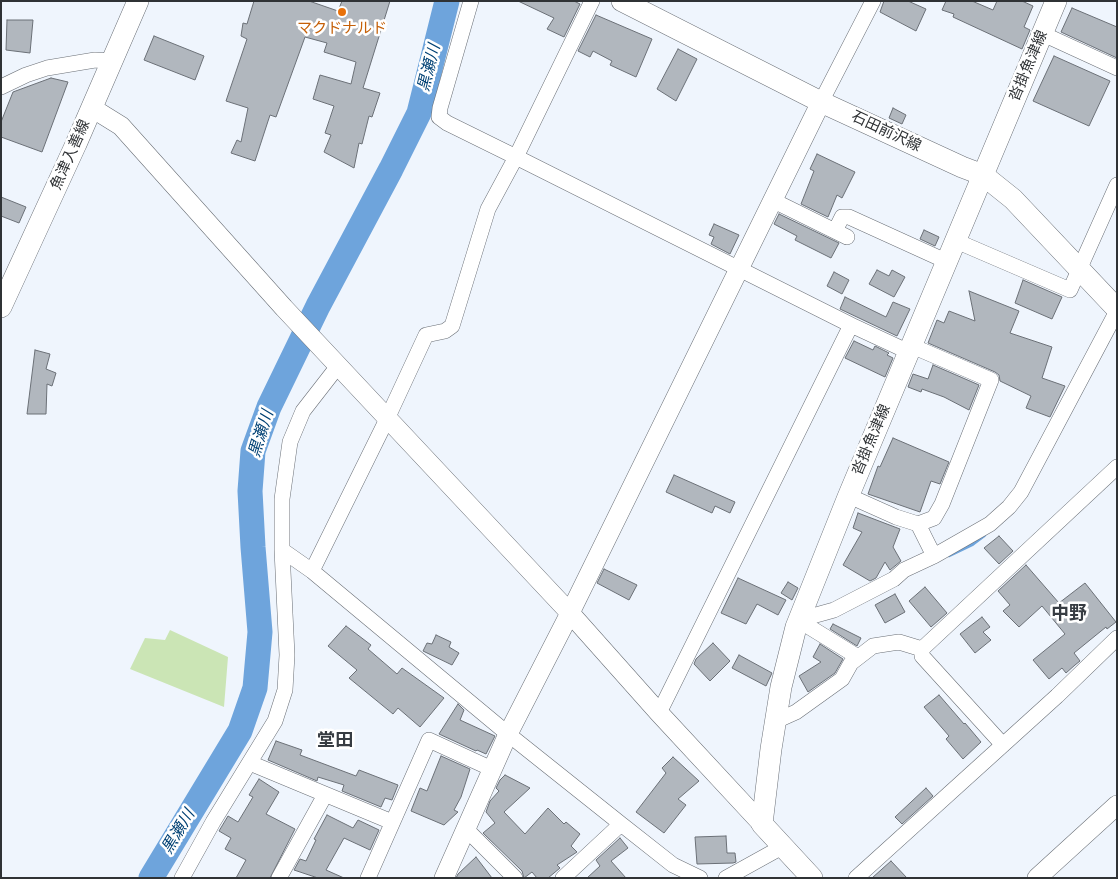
<!DOCTYPE html>
<html>
<head>
<meta charset="utf-8">
<style>
  body { margin:0 }
  #map { position:relative; width:1118px; height:879px; overflow:hidden; background:#eff5fd; font-family:Roboto,sans-serif }
  canvas { display:block }
  .frame { position:absolute; inset:0; border:2px solid #2f3235; pointer-events:none }
</style>
</head>
<body>
<div id="map">
<canvas width="1118" height="879"></canvas>
<div class="frame"></div>
</div>
<script>
const c = document.querySelector('canvas').getContext('2d');
c.lineJoin = 'round';
function fill(path, color) { c.fillStyle = color; c.fill(path, 'evenodd'); }
const poly = rows => new Path2D(rows.map(r => 'M' + r).join(''));
function strokePath(path, color, width, dash) { c.strokeStyle = color; c.lineWidth = width; c.lineCap = dash ? 'butt' : 'round'; c.setLineDash(dash || []); c.stroke(path); }
function drawText(font, color, halo, rows, align = 'center') {
  c.font = font + ' Roboto,"Noto Sans JP",sans-serif'; c.lineWidth = 5; c.setLineDash([]); c.textBaseline = 'middle'; c.strokeStyle = halo; c.fillStyle = color; for (const [text, x, y, turn = 0] of rows) {
    c.save(); c.translate(x, y); c.rotate((+turn || 0) * Math.PI / 180); c.textAlign = isNaN(turn) ? turn : align; if (halo) c.strokeText(text, 0, 0); c.fillText(text, 0, 0); c.restore();
  }
}
fill(poly([
  [170,630,228,657,224,707,130,669,145,638,165,640]
]), '#cbe5b5');
fill(poly([
  [445,1,455,1,430,82]
]), '#6ea4dc');
strokePath(poly([
  [949,555,972,544,984,535]
]), '#6ea4dc', 4.5);
strokePath(poly([
  [151,878,240,731,255,688,260,632,253,547,250,491,253,451,269,407,318,306,391,169,419,113,447,1]
]), '#6ea4dc', 25);
const building = poly([
  [254,1,309,1,338,11,342,1,390,1,363,88,380,93,372,117,369,116,362,144,359,143,354,168,324,152,331,135,325,133,334,106,313,99,320,75,351,84,356,62,324,52,327,43,305,37,276,117,270,115,255,161,231,153,237,140,241,142,248,108,226,101,247,39,241,36,243,23,247,24,254,1],
  [518,1,574,1,580,4,564,37,547,29,554,18,518,1],
  [884,1,908,1,926,9,916,31,880,12,884,1],
  [946,1,972,1,993,10,997,1,1022,1,1033,6,1024,27,1030,30,1022,49,953,17,954,14,942,10,946,1],
  [1072,8,1117,27,1117,58,1061,32,1072,8],
  [596,15,652,39,636,77,610,65,612,61,593,51,590,57,578,51,596,15],
  [7,20,33,20,30,53,6,50,7,20],
  [154,36,204,56,195,80,144,60,154,36],
  [678,49,697,59,676,101,657,89,678,49],
  [1054,56,1110,81,1089,126,1033,101,1054,56],
  [51,78,68,82,42,152,1,137,1,122,13,92,51,78],
  [893,108,906,115,902,124,889,118,893,108],
  [817,154,855,172,842,198,837,195,828,217,801,204,814,171,810,169,817,154],
  [1,197,26,207,19,223,1,216,1,197],
  [779,214,839,243,831,258,795,240,797,236,774,224,779,214],
  [714,224,739,235,730,254,711,244,714,237,709,235,714,224],
  [924,230,939,237,935,246,920,239,924,230],
  [877,270,889,276,892,270,905,277,894,297,869,284,877,270],
  [834,272,849,280,842,294,827,286,834,272],
  [1023,280,1062,297,1052,319,1015,303,1023,280],
  [969,291,1019,311,1010,333,1052,347,1042,378,1065,386,1050,417,1026,408,1031,396,1000,381,999,375,995,372,928,343,937,320,944,323,949,311,975,321,969,291],
  [845,297,886,317,893,302,910,309,897,336,840,309,845,297],
  [854,341,873,350,875,346,889,353,887,355,893,358,885,377,845,358,854,341],
  [35,350,50,354,46,369,56,373,52,386,47,384,46,414,27,414,35,350],
  [933,365,979,385,969,410,944,397,922,389,921,392,908,387,913,374,928,379,933,365],
  [893,438,949,462,940,484,931,481,920,512,868,494,878,466,880,467,893,438],
  [674,475,735,502,730,513,715,506,712,513,666,492,674,475],
  [858,513,900,529,893,547,901,561,890,570,885,562,876,578,870,581,843,565,862,532,853,528,858,513],
  [999,536,1013,551,999,564,984,548,999,536],
  [1026,565,1059,603,1085,583,1116,622,1107,629,1106,627,1074,653,1080,661,1075,665,1066,673,1062,668,1049,679,1033,660,1065,634,1042,606,1019,627,1003,611,1010,605,998,591,1026,565],
  [604,569,637,585,629,600,597,583,604,569],
  [738,578,786,600,778,615,757,604,746,624,721,613,738,578],
  [788,582,798,588,792,600,781,593,788,582],
  [925,587,947,613,931,627,909,601,925,587],
  [895,594,905,612,885,623,875,605,895,594],
  [982,617,990,627,983,632,991,640,975,653,960,634,982,617],
  [833,624,861,638,857,646,830,629,833,624],
  [346,626,371,645,368,649,397,674,402,668,444,698,420,727,398,708,393,714,349,678,357,670,328,646,346,626],
  [436,635,451,642,449,647,459,653,452,665,423,651,427,643,432,644,436,635],
  [713,643,730,661,710,681,694,664,696,659,713,643],
  [820,644,843,659,835,673,808,692,799,676,821,662,813,657,820,644],
  [739,655,772,673,766,686,732,668,739,655],
  [939,695,964,724,965,723,981,742,963,759,946,739,949,736,924,707,939,695],
  [458,704,464,710,460,720,495,736,486,754,477,750,476,751,439,734,458,704],
  [276,741,302,750,300,755,356,776,359,770,398,785,392,800,385,798,381,807,342,791,344,785,318,777,317,781,268,760,276,741],
  [441,756,470,769,461,797,454,810,458,812,444,825,411,811,420,788,427,791,441,756],
  [673,757,699,781,678,799,686,805,664,833,636,812,666,773,662,768,673,757],
  [505,775,530,788,504,812,525,834,548,808,564,824,566,822,580,834,571,846,577,852,557,865,560,868,548,878,537,878,532,872,524,878,522,871,483,833,495,823,486,812,490,801,499,791,496,788,500,780,505,775],
  [259,779,279,792,266,814,295,829,270,878,236,878,246,860,225,849,231,838,219,831,228,816,238,822,253,797,249,795,259,779],
  [926,788,933,796,902,824,895,817,926,788],
  [327,815,353,828,358,820,379,830,370,850,344,838,326,870,344,878,318,878,294,870,300,859,306,861,316,840,314,839,327,815],
  [726,836,727,853,735,853,736,862,733,863,697,864,695,837,726,836],
  [620,838,628,848,611,861,626,878,587,878,600,866,596,860,620,838],
  [476,857,492,878,456,878,458,874,476,857],
  [891,861,907,878,872,878,891,861]
]);
fill(building, '#b1b7be');
strokePath(building, '#6b7077', 1);
const minor = poly([
  [592,1,516,157,851,325],
  [1043,34,1117,68],
  [1,87,26,75,47,68,95,60,112,61],
  [821,102,873,1],
  [772,200,847,237],
  [835,231,842,217,849,217,948,262],
  [956,241,1070,290,1117,185],
  [912,346,991,380,942,504,934,518,918,524],
  [282,550,312,571,508,734,621,824,673,865,700,878],
  [934,556,990,524,1009,507,1021,492,1117,311],
  [312,571,387,419,426,335,445,331,452,326,488,209,516,157,447,123,439,117,440,108,471,1],
  [798,620,834,610,894,579,904,570,934,556,918,524,896,517,849,496],
  [798,620,858,657],
  [922,649,922,656,1003,745],
  [659,713,851,325,909,352],
  [776,721,796,712,842,679,851,663,873,646,899,642,922,649,1117,467],
  [250,763,392,822],
  [466,829,515,878],
  [182,878,213,822,275,721,285,690,287,655,282,550,282,499,290,442,303,411,338,366],
  [279,878,325,795],
  [368,878,429,740,492,769],
  [563,878,621,824],
  [726,878,782,847],
  [856,878,1057,696,1117,638]
]);
const tertiary = poly([
  [92,108,121,126,284,308,570,613,659,713,762,824],
  [444,878,508,734,570,613,821,102],
  [1037,878,1117,805]
]);
const secondary = poly([
  [622,1,821,102,962,167,983,175,1013,199,1117,309],
  [1,307,76,144,138,1],
  [812,878,762,824,771,749,781,687,796,627,848,497,1056,1]
]);
strokePath(minor, '#6a6f76', 16);
strokePath(tertiary, '#6a6f76', 20);
strokePath(secondary, '#6a6f76', 22);
strokePath(minor, '#fff', 15);
strokePath(tertiary, '#fff', 19);
strokePath(secondary, '#fff', 21);
for (const [x, y, r, color] of [
  [342,12,5,"#e8710a"]
]) { const dot = new Path2D(); dot.arc(x, y, r, 0, 2 * Math.PI); c.fillStyle = color; c.fill(dot); strokePath(dot, '#fff', 2); }
drawText('15px', '#c56008', '#fff', [
  ["マクドナルド",342,29]
]);
drawText('15px', '#2f3235', '#fff', [
  ["沓掛魚津線",1029,66,-67],
  ["石田前沢線",886,132,25],
  ["魚津入善線",71,155,-66],
  ["沓掛魚津線",872,440,-67]
]);
drawText('italic 16px', '#004174', '#fff', [
  ["黒瀬川",430,68,-76],
  ["黒瀬川",262,434,-73],
  ["黒瀬川",179,832,-59]
]);
drawText('bold 18px', '#373c42', '#fff', [
  ["中野",1069,614],
  ["堂田",335,741]
]);
</script>
</body>
</html>
